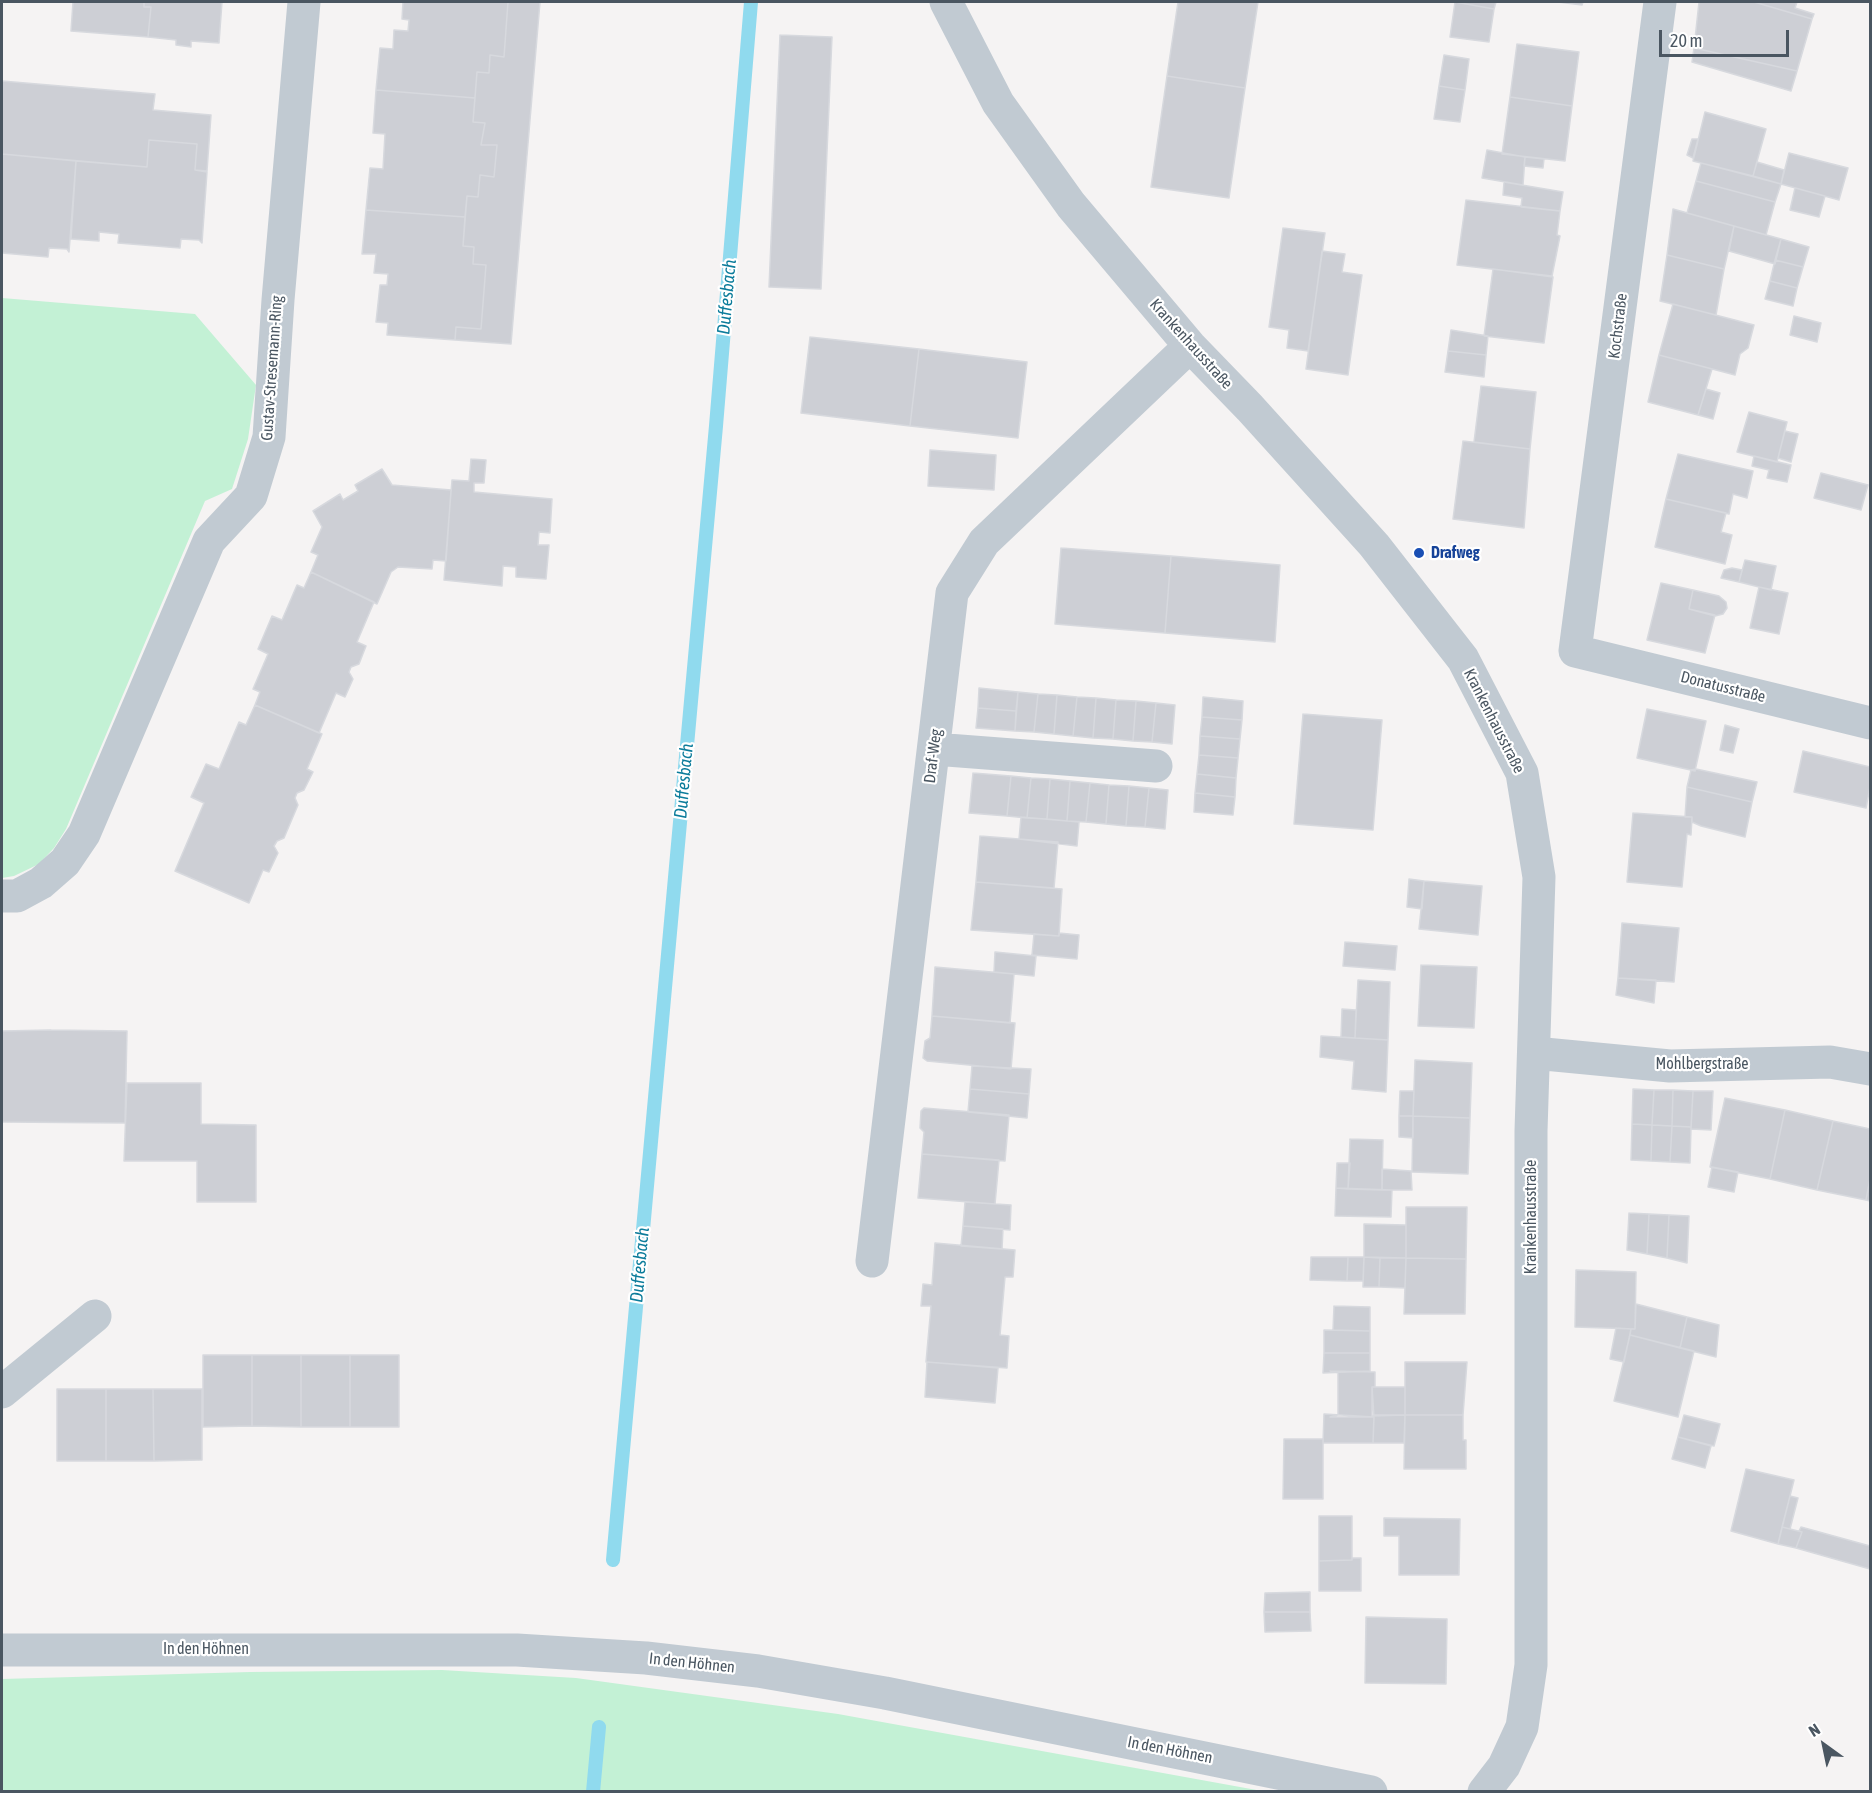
<!DOCTYPE html>
<html>
<head>
<meta charset="utf-8">
<style>
  body { margin:0 }
  #map { position:relative; width:1872px; height:1793px; overflow:hidden; background:#f5f3f3; font-family:"Asap Condensed",sans-serif }
  canvas { display:block }
  .frame { position:absolute; inset:0; border:3px solid #4a5661; pointer-events:none }
  .north { position:absolute; left:1794px; top:1715px; width:60px; height:60px; -webkit-text-stroke:4px #fff; paint-order:stroke; rotate:327deg; font-size:16px; font-weight:700; line-height:24px; text-align:center; color:#4a5661 }
  .north::after { content:''; display:block; margin:auto; width:21px; height:27px; background:#4a5661; clip-path:polygon(50% 0,100% 100%,50% 72%,0 100%) }
  .scale { position:absolute; left:1659px; top:30px; width:130px; height:27px; box-sizing:border-box; border:3px solid #4a5661; border-top:0; padding-left:8px; font-size:18px; line-height:21px; white-space:nowrap; color:#4a5661; -webkit-text-stroke:4px #fff; paint-order:stroke }
</style>
</head>
<body>
<div id="map">
<canvas width="1872" height="1793"></canvas>
<div class="frame"></div>
<div class="north">N</div>
<div class="scale">20 m</div>
</div>
<script>
const c = document.querySelector('canvas').getContext('2d');
c.lineJoin = 'round';
function fill(path, color) { c.fillStyle = color; c.fill(path, 'evenodd'); }
const poly = rows => new Path2D(rows.map(r => 'M' + r).join(''));
function strokePath(path, color, width, dash) { c.strokeStyle = color; c.lineWidth = width; c.lineCap = dash ? 'butt' : 'round'; c.setLineDash(dash || []); c.stroke(path); }
function drawText(font, color, halo, rows, align = 'center') {
  c.font = font + ' "Asap Condensed",sans-serif'; c.lineWidth = 4.5; c.setLineDash([]); c.textBaseline = 'middle'; c.strokeStyle = halo; c.fillStyle = color; for (const [text, x, y, turn = 0] of rows) {
    c.save(); c.translate(x, y); c.rotate((+turn || 0) * Math.PI / 180); c.textAlign = isNaN(turn) ? turn : align; if (halo) c.strokeText(text, 0, 0); c.fillText(text, 0, 0); c.restore();
  }
}
fill(poly([
  [2,298,195,314,256,385,248,439,232,489,205,501,66,829,54,848,39,864,14,876,2,878],
  [442,1670,576,1678,838,1714,1262,1791,2,1791,2,1679,250,1672]
]), '#c3f1d5');
strokePath(poly([
  [613,1560,716,426,751,2],
  [593,1792,599,1727]
]), '#90daee', 14);
const building = poly([
  [73,2,144,2,144,7,151,7,148,37,71,31,73,2],
  [144,2,222,2,219,43,191,41,191,47,176,45,176,40,148,37,151,7,144,7,144,2],
  [403,2,508,2,504,57,490,55,489,73,477,72,475,98,376,90,380,48,393,49,394,30,408,31,409,20,402,19,403,2],
  [508,2,540,2,511,344,455,340,456,327,481,329,486,265,473,264,474,247,463,246,467,196,478,197,480,175,494,177,497,145,481,145,485,123,473,122,477,72,489,73,490,55,504,57,508,2],
  [1178,2,1258,2,1245,88,1167,76,1178,2],
  [1455,2,1496,2,1494,9,1455,2],
  [1455,2,1494,9,1489,42,1450,37,1455,2],
  [1558,2,1583,2,1582,5,1558,2],
  [1699,2,1754,2,1812,19,1797,71,1694,48,1699,2],
  [1754,2,1797,2,1795,8,1814,14,1812,19,1754,2],
  [780,35,832,37,821,289,769,287,780,35],
  [1517,44,1579,52,1572,106,1510,97,1517,44],
  [1694,48,1797,71,1791,91,1692,62,1694,48],
  [1444,55,1469,59,1465,90,1439,86,1444,55],
  [1167,76,1245,88,1229,198,1151,187,1167,76],
  [2,81,155,94,153,110,211,115,207,171,195,170,197,144,149,140,147,167,2,154,2,81],
  [1439,86,1465,90,1460,122,1434,119,1439,86],
  [376,90,475,98,473,122,485,123,481,145,497,145,494,177,480,175,478,197,467,196,465,217,366,210,370,168,383,169,385,134,373,133,376,90],
  [1510,97,1572,106,1565,161,1502,154,1510,97],
  [1705,112,1766,129,1753,176,1693,161,1705,112],
  [1692,139,1698,139,1693,158,1687,155,1692,139],
  [149,140,197,144,195,170,207,172,202,243,199,240,181,239,180,248,118,243,119,234,99,232,99,241,71,239,76,161,147,167,149,140],
  [1487,150,1525,157,1523,185,1482,178,1487,150],
  [1789,153,1848,168,1839,200,1781,184,1789,153],
  [2,154,76,161,69,252,67,249,49,248,48,257,2,253,2,154],
  [1525,157,1544,159,1543,168,1524,166,1525,157],
  [1757,162,1784,170,1781,184,1753,176,1757,162],
  [1701,163,1781,184,1775,202,1696,181,1701,163],
  [1696,181,1775,202,1766,235,1687,213,1696,181],
  [1504,182,1563,192,1560,211,1521,207,1522,198,1503,195,1504,182],
  [1795,188,1825,196,1819,217,1790,210,1795,188],
  [1466,200,1560,211,1557,235,1560,236,1552,276,1457,265,1466,200],
  [1673,209,1734,226,1724,269,1667,255,1673,209],
  [366,210,465,217,463,246,474,247,473,264,486,265,481,329,456,327,455,340,387,335,388,323,376,322,380,285,387,285,388,274,374,273,376,254,362,254,366,210],
  [1734,226,1781,239,1775,264,1729,251,1734,226],
  [1283,228,1325,233,1308,351,1287,348,1289,330,1269,327,1283,228],
  [1781,239,1809,247,1803,267,1775,260,1781,239],
  [1322,251,1345,254,1342,272,1362,275,1348,375,1306,369,1322,251],
  [1667,255,1724,269,1716,315,1660,301,1667,255],
  [1775,260,1803,267,1797,288,1770,281,1775,260],
  [1493,269,1553,277,1544,343,1484,336,1493,269],
  [1770,281,1797,288,1793,306,1765,299,1770,281],
  [1673,304,1754,325,1748,348,1740,354,1735,375,1659,355,1673,304],
  [1794,316,1821,323,1817,342,1790,335,1794,316],
  [1451,330,1488,336,1486,355,1448,351,1451,330],
  [810,337,919,349,910,426,801,413,810,337],
  [919,349,1027,362,1018,438,910,426,919,349],
  [1448,351,1486,355,1484,377,1445,372,1448,351],
  [1659,355,1712,369,1698,415,1648,402,1659,355],
  [1481,386,1536,392,1530,449,1474,442,1481,386],
  [1706,389,1720,393,1713,419,1698,415,1706,389],
  [1749,412,1787,422,1777,462,1737,452,1749,412],
  [1785,431,1798,434,1791,462,1778,458,1785,431],
  [1463,441,1530,449,1524,528,1453,519,1463,441],
  [930,450,996,455,994,490,928,486,930,450],
  [1678,454,1753,471,1747,498,1733,494,1729,514,1666,499,1678,454],
  [1754,456,1791,465,1787,482,1767,478,1769,470,1752,466,1754,456],
  [471,459,486,460,484,483,474,483,474,492,552,499,550,533,539,532,538,545,549,545,546,579,516,577,516,567,503,566,502,586,444,580,452,480,469,481,471,459],
  [382,469,392,485,451,490,446,561,433,560,432,569,398,567,391,572,377,604,311,572,318,555,311,552,322,527,313,511,340,494,343,500,358,491,355,485,382,469],
  [1821,473,1868,485,1861,510,1814,498,1821,473],
  [1666,499,1726,513,1721,532,1732,535,1725,564,1655,547,1666,499],
  [1061,548,1171,556,1165,633,1055,624,1061,548],
  [1171,556,1280,565,1275,642,1165,633,1171,556],
  [1745,560,1776,566,1771,590,1739,582,1745,560],
  [1732,568,1742,570,1739,582,1721,578,1724,570,1732,568],
  [311,572,374,602,357,642,366,646,359,664,351,667,349,672,353,679,345,697,336,693,319,733,255,705,260,692,253,689,268,654,258,649,272,616,282,620,297,585,304,588,311,572],
  [1661,583,1693,590,1689,609,1715,615,1705,653,1647,640,1661,583],
  [1759,587,1788,593,1779,634,1750,628,1759,587],
  [1693,590,1719,596,1726,602,1727,608,1723,614,1715,616,1689,609,1693,590],
  [979,688,1018,692,1016,711,978,708,979,688],
  [1018,692,1038,694,1034,732,1015,731,1018,692],
  [1038,694,1057,695,1054,734,1034,732,1038,694],
  [1057,695,1077,697,1073,736,1054,734,1057,695],
  [1077,697,1096,698,1093,738,1073,736,1077,697],
  [1203,697,1243,701,1242,720,1202,717,1203,697],
  [1096,698,1116,700,1113,739,1093,738,1096,698],
  [1116,700,1136,701,1133,741,1113,739,1116,700],
  [1136,701,1156,703,1152,742,1133,741,1136,701],
  [1156,703,1175,705,1172,744,1152,742,1156,703],
  [255,705,322,734,307,769,313,772,304,790,297,793,295,798,298,805,284,838,277,841,274,846,278,853,269,872,263,870,249,903,175,871,204,803,191,797,206,764,219,769,239,722,246,725,255,705],
  [978,708,1016,711,1015,731,976,728,978,708],
  [1647,709,1706,721,1695,771,1637,758,1647,709],
  [1303,714,1382,720,1373,830,1294,824,1303,714],
  [1202,717,1242,720,1240,739,1200,736,1202,717],
  [1725,725,1739,729,1733,753,1720,750,1725,725],
  [1200,736,1240,739,1238,758,1199,755,1200,736],
  [1803,751,1870,767,1870,787,1866,808,1794,792,1803,751],
  [1199,755,1238,758,1236,778,1197,774,1199,755],
  [1696,769,1757,782,1752,802,1687,787,1691,770,1696,769],
  [973,773,1011,776,1007,816,969,813,973,773],
  [1197,774,1236,778,1235,797,1195,793,1197,774],
  [1011,776,1031,778,1027,818,1007,816,1011,776],
  [1031,778,1050,779,1047,819,1027,818,1031,778],
  [1050,779,1070,781,1067,821,1047,819,1050,779],
  [1070,781,1090,783,1086,822,1067,821,1070,781],
  [1090,783,1109,785,1106,824,1086,822,1090,783],
  [1109,785,1129,786,1126,826,1106,824,1109,785],
  [1129,786,1149,788,1145,827,1126,826,1129,786],
  [1687,787,1752,802,1745,837,1701,826,1692,822,1692,817,1685,817,1687,787],
  [1149,788,1168,790,1165,829,1145,827,1149,788],
  [1195,793,1235,797,1233,815,1194,812,1195,793],
  [1633,813,1692,817,1691,835,1687,834,1682,887,1627,882,1633,813],
  [1021,817,1079,822,1077,846,1019,839,1021,817],
  [980,836,1058,842,1054,888,976,882,980,836],
  [1409,879,1424,881,1422,909,1407,907,1409,879],
  [1424,881,1482,886,1478,935,1419,929,1424,881],
  [976,882,1062,889,1059,936,971,930,976,882],
  [1622,923,1679,928,1674,982,1618,978,1622,923],
  [1059,933,1079,935,1077,959,1032,955,1034,934,1059,936,1059,933],
  [1345,942,1397,946,1395,970,1343,966,1345,942],
  [995,952,1036,956,1034,976,994,972,995,952],
  [1421,965,1477,967,1474,1028,1418,1026,1421,965],
  [935,967,1014,974,1010,1023,932,1016,935,967],
  [1618,978,1656,980,1654,1003,1616,995,1618,978],
  [1358,980,1390,982,1388,1040,1355,1038,1358,980],
  [1342,1009,1356,1010,1355,1038,1341,1037,1342,1009],
  [932,1016,1015,1023,1011,1069,927,1061,923,1058,925,1041,930,1038,932,1016],
  [51,1030,127,1031,125,1123,2,1122,2,1031,51,1030],
  [1321,1036,1388,1040,1386,1092,1352,1089,1354,1061,1320,1057,1321,1036],
  [1415,1060,1472,1063,1470,1118,1413,1116,1415,1060],
  [972,1066,1031,1069,1029,1094,970,1089,972,1066],
  [127,1083,201,1083,201,1124,256,1125,256,1202,197,1202,197,1161,124,1161,127,1083],
  [970,1089,1029,1094,1027,1118,968,1112,970,1089],
  [1633,1089,1654,1090,1652,1125,1632,1124,1633,1089],
  [1654,1090,1673,1090,1672,1126,1652,1125,1654,1090],
  [1673,1090,1693,1091,1691,1127,1672,1126,1673,1090],
  [1400,1091,1414,1091,1413,1116,1399,1116,1400,1091],
  [1693,1091,1713,1091,1711,1130,1691,1129,1693,1091],
  [1725,1098,1785,1110,1770,1179,1710,1167,1725,1098],
  [924,1108,1009,1115,1005,1161,922,1154,924,1132,920,1128,921,1111,924,1108],
  [1785,1110,1833,1121,1817,1190,1770,1179,1785,1110],
  [1399,1116,1413,1116,1413,1138,1399,1137,1399,1116],
  [1413,1116,1470,1118,1468,1174,1412,1172,1413,1116],
  [1833,1121,1870,1129,1870,1179,1866,1200,1817,1190,1833,1121],
  [1632,1124,1652,1125,1651,1161,1631,1160,1632,1124],
  [1652,1125,1672,1126,1670,1162,1651,1161,1652,1125],
  [1672,1126,1691,1127,1690,1163,1670,1162,1672,1126],
  [1350,1139,1383,1140,1382,1190,1348,1189,1350,1139],
  [922,1154,999,1160,995,1204,918,1198,922,1154],
  [1337,1163,1350,1163,1348,1189,1336,1188,1337,1163],
  [1712,1167,1738,1172,1734,1192,1708,1187,1712,1167],
  [1382,1169,1411,1171,1412,1190,1382,1190,1382,1169],
  [1870,1179,1870,1201,1866,1200,1870,1179],
  [1336,1188,1392,1190,1391,1217,1335,1216,1336,1188],
  [965,1202,1011,1205,1010,1230,963,1226,965,1202],
  [1406,1207,1467,1207,1466,1259,1406,1258,1406,1207],
  [1629,1213,1649,1214,1647,1254,1627,1250,1629,1213],
  [1649,1214,1669,1215,1667,1258,1647,1254,1649,1214],
  [1669,1215,1689,1216,1687,1263,1667,1258,1669,1215],
  [1364,1224,1406,1225,1406,1258,1364,1257,1364,1224],
  [963,1226,1003,1229,1002,1249,961,1246,963,1226],
  [935,1243,1015,1250,1013,1277,1005,1277,1000,1335,1009,1336,1007,1368,926,1362,931,1306,921,1306,923,1284,932,1285,935,1243],
  [1311,1257,1348,1257,1347,1281,1310,1280,1311,1257],
  [1348,1257,1364,1257,1363,1281,1347,1281,1348,1257],
  [1364,1257,1380,1258,1379,1287,1363,1287,1364,1257],
  [1380,1258,1406,1258,1405,1288,1379,1287,1380,1258],
  [1406,1258,1466,1259,1465,1314,1404,1314,1406,1258],
  [1576,1270,1636,1272,1635,1329,1575,1327,1576,1270],
  [1636,1304,1687,1317,1680,1348,1630,1335,1631,1329,1635,1329,1636,1304],
  [1334,1306,1370,1307,1370,1331,1333,1330,1334,1306],
  [1687,1317,1719,1325,1716,1357,1680,1348,1687,1317],
  [1616,1328,1631,1329,1624,1362,1610,1359,1616,1328],
  [1324,1330,1370,1331,1370,1353,1324,1353,1324,1330],
  [1630,1335,1694,1351,1678,1417,1614,1401,1630,1335],
  [1324,1353,1370,1353,1370,1371,1323,1373,1324,1353],
  [203,1355,252,1355,252,1426,203,1427,203,1355],
  [252,1355,301,1355,301,1427,252,1426,252,1355],
  [301,1355,350,1355,350,1427,301,1427,301,1355],
  [350,1355,399,1355,399,1427,350,1427,350,1355],
  [927,1362,998,1368,995,1403,925,1397,927,1362],
  [1405,1362,1467,1362,1463,1415,1405,1415,1405,1362],
  [1330,1371,1375,1372,1375,1387,1372,1387,1374,1417,1330,1417,1338,1415,1338,1373,1330,1371],
  [1372,1387,1405,1387,1405,1415,1372,1416,1372,1387],
  [57,1389,106,1389,106,1461,57,1461,57,1389],
  [106,1389,153,1389,154,1461,106,1461,106,1389],
  [153,1389,202,1389,202,1460,154,1461,153,1389],
  [1324,1414,1374,1417,1373,1443,1323,1443,1324,1414],
  [1374,1415,1405,1415,1404,1443,1373,1443,1374,1415],
  [1405,1415,1463,1415,1463,1440,1466,1440,1466,1469,1404,1469,1405,1415],
  [1684,1415,1720,1424,1714,1446,1678,1437,1684,1415],
  [1678,1437,1711,1446,1705,1468,1672,1459,1678,1437],
  [1284,1439,1323,1439,1323,1499,1283,1499,1284,1439],
  [1746,1469,1794,1480,1778,1544,1731,1531,1746,1469],
  [1790,1496,1798,1498,1790,1529,1782,1527,1790,1496],
  [1319,1516,1352,1516,1352,1560,1319,1561,1319,1516],
  [1384,1518,1460,1519,1459,1575,1399,1575,1399,1536,1384,1536,1384,1518],
  [1782,1527,1802,1532,1796,1548,1778,1544,1782,1527],
  [1801,1527,1870,1546,1870,1569,1796,1548,1802,1532,1799,1531,1801,1527],
  [1352,1558,1361,1558,1361,1591,1319,1591,1319,1561,1352,1560,1352,1558],
  [1310,1592,1310,1612,1264,1612,1265,1593,1310,1592],
  [1264,1612,1310,1612,1311,1631,1265,1632,1264,1612],
  [1366,1617,1447,1619,1446,1684,1365,1683,1366,1617]
]);
fill(building, '#cdcfd5');
strokePath(building, '#d7d9de', 1.5);
strokePath(poly([
  [946,2,998,103,1071,205,1190,346,1250,408,1374,545,1463,659,1522,773,1539,877,1531,1131,1531,1665,1522,1727,1504,1766,1484,1792],
  [1660,2,1575,651,1870,723],
  [934,749,1156,766],
  [2,896,17,896,41,883,65,862,84,834,209,541,251,496,269,437,278,300,304,2],
  [1534,1053,1670,1066,1830,1062,1870,1069],
  [872,1261,952,593,984,542,1190,346],
  [2,1392,95,1316],
  [2,1650,517,1650,646,1658,758,1671,885,1693,1371,1792]
]), '#c1cad2', 33);
for (const [x, y, r, color] of [
  [1419,553,6,"#1a4fb4"]
]) { const dot = new Path2D(); dot.arc(x, y, r, 0, 2 * Math.PI); c.fillStyle = color; c.fill(dot); strokePath(dot, '#fff', 2); }
drawText('16px', '#4a5661', '#fff', [
  ["Kochstraße",1618,326,-83],
  ["Krankenhausstraße",1191,344,48],
  ["Gustav-Stresemann-Ring",272,368,-86],
  ["Donatusstraße",1723,687,14],
  ["Krankenhausstraße",1494,721,63],
  ["Draf-Weg",933,756,-83],
  ["Mohlbergstraße",1702,1064],
  ["Krankenhausstraße",1531,1217,-90],
  ["In den Höhnen",206,1649],
  ["In den Höhnen",692,1663,6],
  ["In den Höhnen",1170,1750,11]
]);
drawText('bold 16px', '#164399', '#fff', [
  ["Drafweg",1431,553]
], 'left');
drawText('italic 18px', '#0c7c9b', '#fff', [
  ["Duffesbach",727,297,-85],
  ["Duffesbach",684,781,-85],
  ["Duffesbach",640,1265,-85]
]);
</script>
</body>
</html>
